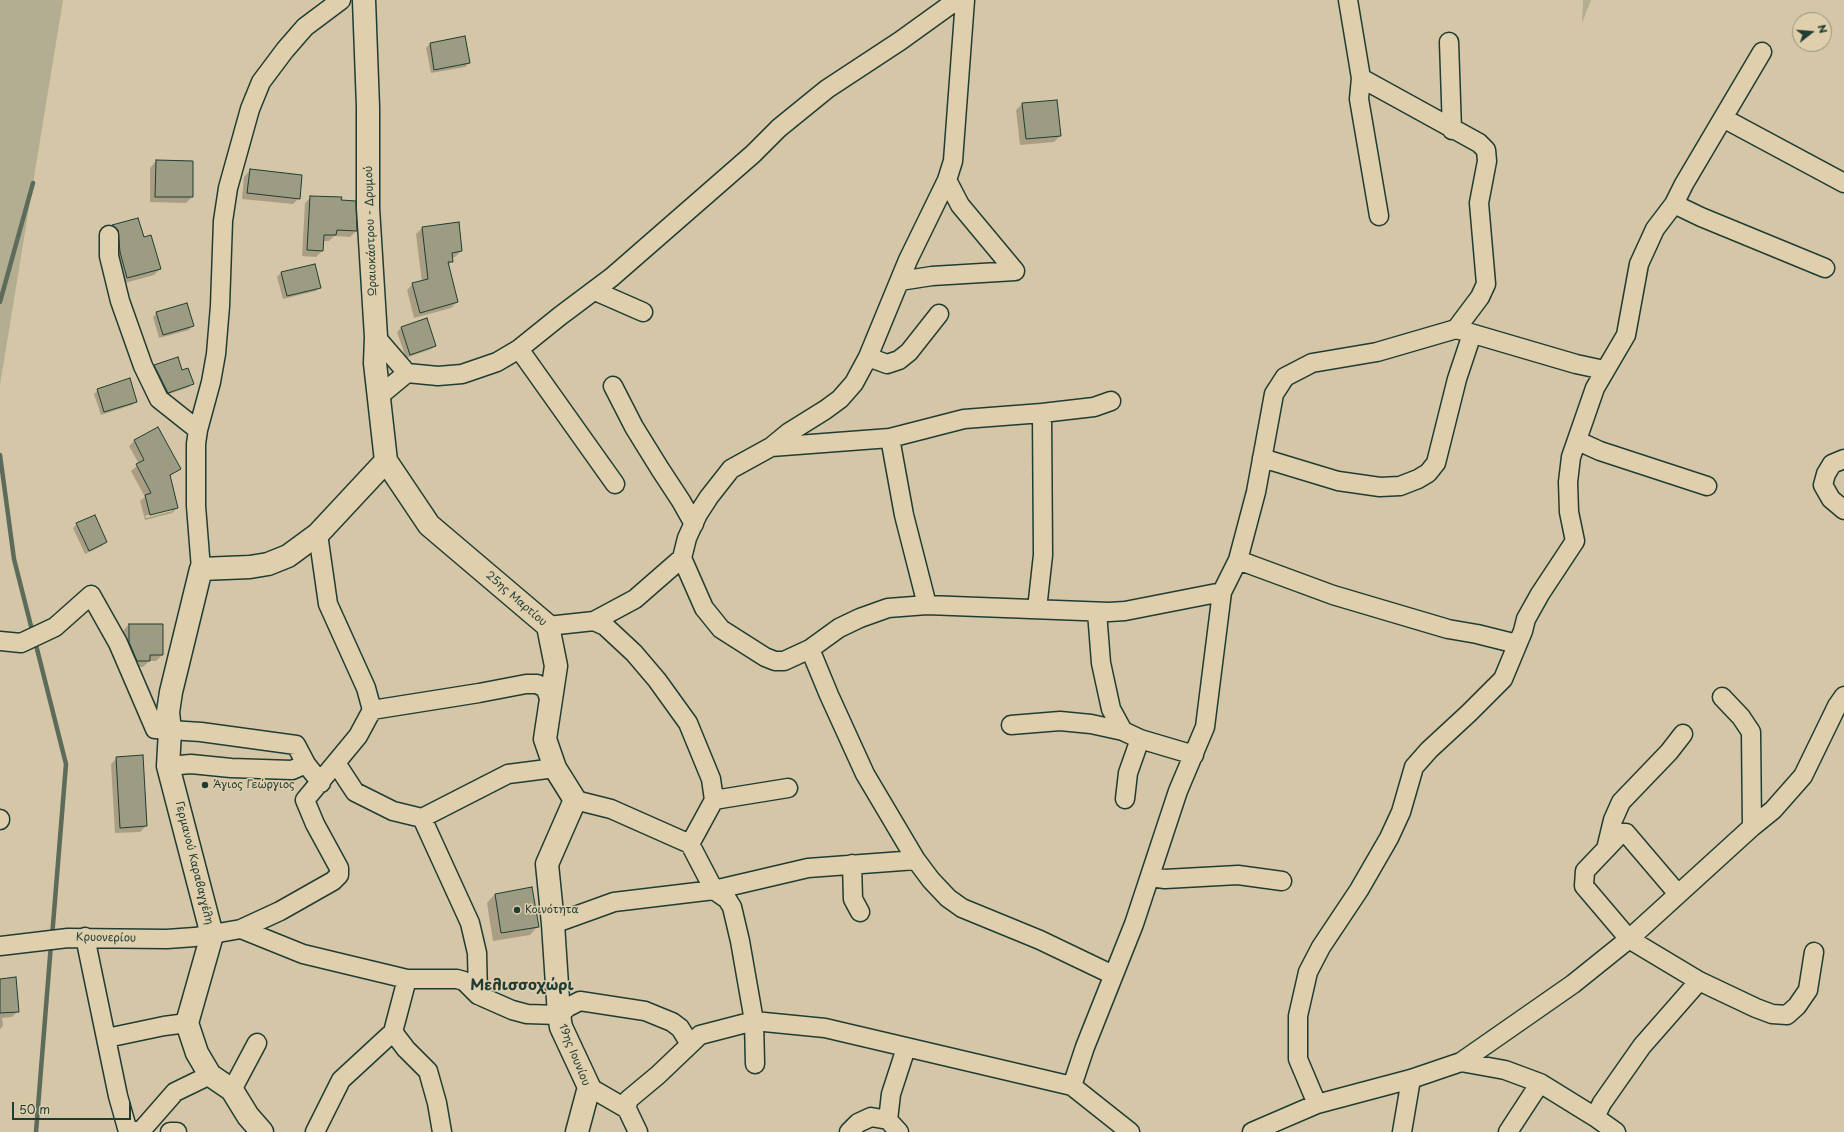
<!DOCTYPE html>
<html>
<head>
<meta charset="utf-8">
<style>
  body { margin:0 }
  #map { position:relative; width:1844px; height:1132px; overflow:hidden; background:#d4c6a6; font-family:"Playpen Sans",sans-serif }
  canvas { display:block }
  .north { position:absolute; left:1792px; top:12px; width:40px; height:40px; box-sizing:border-box; background:#e0cfad; border:1px solid #93957d; border-radius:50%; rotate:73deg; font-size:11px; font-weight:700; line-height:16px; text-align:center; color:#1f3d34 }
  .north::after { content:''; display:block; margin:auto; width:14px; height:18px; background:#1f3d34; clip-path:polygon(50% 0,100% 100%,50% 72%,0 100%) }
  .scale { position:absolute; left:12px; top:1102px; width:119px; height:18px; box-sizing:border-box; border:2px solid #1f3d34; border-top:0; padding-left:5px; font-size:12px; line-height:14px; white-space:nowrap; color:#1f3d34; -webkit-text-stroke:3px #e0cfad; paint-order:stroke }
</style>
</head>
<body>
<div id="map">
<canvas width="1844" height="1132"></canvas>
<div class="north">N</div>
<div class="scale">50 m</div>
</div>
<script>
const c = document.querySelector('canvas').getContext('2d');
c.lineJoin = 'round';
function fill(path, color) { c.fillStyle = color; c.fill(path, 'evenodd'); }
const poly = rows => new Path2D(rows.map(r => 'M' + r).join(''));
function strokePath(path, color, width, dash) { c.strokeStyle = color; c.lineWidth = width; c.lineCap = dash ? 'butt' : 'round'; c.setLineDash(dash || []); c.stroke(path); }
function drawText(font, color, halo, rows, align = 'center') {
  c.font = font + ' "Playpen Sans",sans-serif'; c.lineWidth = 3; c.setLineDash([]); c.textBaseline = 'middle'; c.strokeStyle = halo; c.fillStyle = color; for (const [text, x, y, turn = 0] of rows) {
    c.save(); c.translate(x, y); c.rotate((+turn || 0) * Math.PI / 180); c.textAlign = isNaN(turn) ? turn : align; if (halo) c.strokeText(text, 0, 0); c.fillText(text, 0, 0); c.restore();
  }
}
fill(poly([
  [0,0,63,0,0,385],
  [1583,0,1591,0,1582,23]
]), '#b3ad91');
fill(poly([
  [430,44,469,63,465,67,431,73,426,48],
  [1022,104,1060,136,1054,142,1020,145,1016,110],
  [156,161,192,197,186,203,150,202,150,168],
  [250,170,299,198,293,204,242,199,244,177],
  [311,197,340,201,356,231,350,237,334,236,329,241,323,241,322,251,316,257,302,256,305,203],
  [137,219,143,239,160,269,154,275,121,284,107,232,112,226],
  [422,228,461,251,455,257,451,258,452,261,448,265,457,302,451,308,414,318,407,290,413,284,422,282,416,234],
  [314,265,320,287,316,291,283,299,277,277,281,273],
  [157,313,192,326,189,330,159,338,153,317],
  [426,319,435,346,431,349,406,358,397,332,401,328],
  [155,366,193,383,189,387,164,396,151,370],
  [98,390,136,401,132,405,101,415,94,394],
  [134,441,180,469,169,477,177,508,172,513,145,520,140,501,145,497,131,471,139,464,129,446],
  [172,508,172,511,146,518,145,516],
  [77,524,106,542,102,546,85,554,73,528],
  [129,624,162,655,156,661,149,661,143,667,131,667,123,648,123,631],
  [117,758,146,826,140,832,115,833,111,764],
  [495,894,538,926,530,935,493,941,487,903],
  [0,980,18,1011,12,1017,2,1018,3,1026,0,1029]
]), '#0003');
strokePath(poly([
  [0,302,33,183],
  [0,455,14,559,33,634],
  [35,641,66,764,52,937],
  [36,1132,51,944]
]), '#5c6b5a', 4.5);
const building = poly([
  [465,36,470,63,434,70,430,43,465,36],
  [1057,100,1061,136,1026,139,1022,103,1057,100],
  [156,160,193,161,193,197,155,197,156,160],
  [250,169,302,175,300,199,247,193,250,169],
  [310,196,342,197,341,200,356,201,357,231,337,230,336,235,324,235,323,251,307,250,310,196],
  [138,218,144,237,151,235,161,269,127,278,120,252,118,230,112,225,138,218],
  [459,222,462,251,452,253,453,262,448,262,458,302,420,313,412,283,428,279,422,227,459,222],
  [315,264,321,288,287,296,281,272,315,264],
  [187,303,194,326,163,335,156,312,187,303],
  [427,318,436,346,410,355,401,327,427,318],
  [178,357,182,370,188,368,194,384,168,393,154,365,178,357],
  [130,378,137,402,104,412,97,389,130,378],
  [158,427,181,469,170,475,178,508,150,515,145,495,151,493,136,464,144,460,134,440,158,427],
  [95,515,107,542,89,551,76,523,95,515],
  [129,624,163,624,163,655,150,655,150,661,137,661,129,642,129,624],
  [143,755,147,826,120,828,116,757,143,755],
  [532,887,539,927,501,933,495,894,532,887],
  [16,977,19,1012,0,1013,0,979,16,977]
]);
fill(building, '#9c9c82');
strokePath(building, '#1f3d34', 1);
const minor = poly([
  [1449,42,1452,130],
  [1361,78,1359,99,1379,216],
  [1723,118,1844,183],
  [1674,204,1684,184,1762,52],
  [109,235,109,256,120,301,143,366,159,399,198,430],
  [900,281,932,276,1015,271,960,205,947,180],
  [595,291,643,312],
  [1460,330,1576,364,1604,370],
  [376,337,407,373,378,397],
  [519,349,615,484],
  [868,357,887,364,899,360,909,352,939,314],
  [407,373,438,376,462,374,497,362,519,349,560,316,612,277,753,154,779,128,827,89,900,41,957,0],
  [613,386,634,427,660,469,681,501,694,524],
  [1042,413,1094,407,1111,401],
  [890,438,964,419,1042,413,1043,555,1037,609],
  [1578,441,1600,451,1707,486],
  [771,447,890,438,904,515,927,605,1109,612,1125,611,1222,592],
  [1262,458,1338,481,1380,487,1400,486,1418,479,1428,473,1436,463,1457,379,1472,334],
  [1844,459,1832,464,1826,474,1823,485,1831,499,1844,510],
  [682,558,704,608,721,629,765,657,775,661,784,661,810,649],
  [1238,560,1333,595,1448,629,1477,634,1517,644],
  [201,569,196,506,196,444,198,430,211,382,216,354,220,306,223,221,228,188,250,109,261,82,285,50,305,27,341,0],
  [1097,612,1101,663,1111,709,1123,731,1140,739,1194,755],
  [594,621,635,599,682,558,687,538,698,514,709,497,731,469,771,447,788,433,825,410,840,399,854,383,868,357,908,260,947,180,953,161,965,0],
  [548,626,594,621,605,626,634,653,657,680,688,723,711,779,714,800,690,844,714,890,727,899,732,907,740,941,754,1021,755,1064],
  [0,641,21,643,55,627,91,595,118,643,155,729,201,732,296,745,306,764,321,783],
  [1722,697,1741,717,1751,732,1752,827],
  [372,710,479,693,526,684,537,684,545,688,550,700],
  [1011,725,1060,721,1091,724,1123,731],
  [336,763,355,792,393,811,422,818,470,923,477,953,478,995],
  [168,766,191,764,231,768,292,770,306,764],
  [1125,799,1128,773,1140,739],
  [575,800,611,809,690,844],
  [714,800,788,788],
  [422,818,508,774,555,768],
  [0,820,0,819],
  [1606,849,1585,871,1584,886,1629,939,1699,981,1756,1008,1772,1014,1787,1015,1797,1006,1808,990,1814,952],
  [916,860,865,774,829,695,810,649,839,628,860,618,888,608,927,605],
  [852,864,853,899,860,912],
  [1150,877,1165,879,1238,875,1282,881],
  [1678,894,1626,833,1621,833,1606,849,1613,820,1621,802,1669,752,1683,734],
  [553,924,614,902,714,890,808,868,916,860,931,880,948,898,962,908,1040,940,1113,975],
  [241,929,280,911,333,881,339,875,339,868,315,824,305,800,358,736,372,710,366,688,328,604,318,534],
  [85,937,118,1096,127,1128,137,1132],
  [0,946,68,938,167,939,195,937,241,929,303,954,407,979,457,979,464,981,478,995,512,1010,527,1014,559,1015,568,1007,580,1001,645,1011,672,1022,680,1028,690,1044],
  [407,979,393,1032,406,1049,428,1071,437,1103,442,1132],
  [107,1038,164,1026,187,1023],
  [1461,1062,1573,984,1629,939,1752,827,1773,810,1803,776,1837,706,1844,696],
  [1072,1086,1130,1132],
  [589,1087,627,1109],
  [232,1090,257,1043],
  [1317,1104,1298,1059,1298,1016,1308,972,1321,947,1359,890,1389,838,1401,812,1414,767,1429,750,1469,713,1503,679,1523,631,1526,619,1540,594,1575,541,1569,512,1568,482,1571,457,1595,388,1626,335,1639,264,1655,229,1674,204,1701,217,1825,268],
  [1595,1117,1602,1103,1642,1046,1699,981],
  [888,1120,891,1094,906,1048],
  [140,1132,175,1092,210,1075],
  [170,1132,177,1132],
  [315,1132,341,1080,393,1032],
  [638,1132,627,1109,628,1100,658,1075,700,1035,754,1021,825,1028,1072,1086,1085,1047,1134,924,1178,791,1205,727,1222,592,1238,560,1256,492,1274,394,1285,377,1312,363,1377,352,1456,329,1480,297,1486,284,1479,203,1487,161,1486,150,1479,143,1361,78,1348,0],
  [849,1132,858,1123,871,1117,888,1120,899,1132],
  [1252,1132,1317,1104,1411,1079,1461,1062,1505,1070,1540,1083,1595,1117,1616,1132],
  [1402,1132,1411,1079],
  [1508,1132,1540,1083]
]);
const major = poly([
  [364,0,368,107,368,208,376,337,375,363,386,461,429,525,548,626,556,666,545,739,555,768,575,800,547,864,553,924,559,1015,561,1027,589,1087,577,1132],
  [262,1132,248,1116,232,1090,210,1075,197,1053,187,1023,212,935,168,766,170,731,168,712,171,692,201,569,250,567,268,564,288,556,318,534,386,461]
]);
strokePath(minor, '#1f3d34', 21);
strokePath(major, '#1f3d34', 25);
strokePath(minor, '#e0cfad', 18);
strokePath(major, '#e0cfad', 22);
for (const [x, y, r, color] of [
  [205,785,4,"#1f3d34"],
  [517,910,4,"#1f3d34"]
]) { const dot = new Path2D(); dot.arc(x, y, r, 0, 2 * Math.PI); c.fillStyle = color; c.fill(dot); strokePath(dot, '#e0cfad', 1.5); }
drawText('11px', '#1f3d34', '#e0cfad', [
  ["Ωραιοκάστρου - Δρυμού",371,231,-92],
  ["25ης Μαρτίου",516,599,41],
  ["Γερμανού Καραβαγγέλη",194,863,76],
  ["Κρυονερίου",106,938,1],
  ["19ης Ιουνίου",574,1055,68]
]);
drawText('11px', '#1f3d34', '#e0cfad', [
  ["Άγιος Γεώργιος",213,785],
  ["Κοινότητα",525,910]
], 'left');
drawText('bold 15px', '#1f3d34', '#e0cfad', [
  ["Μελισσοχώρι",522,986]
]);
</script>
</body>
</html>
